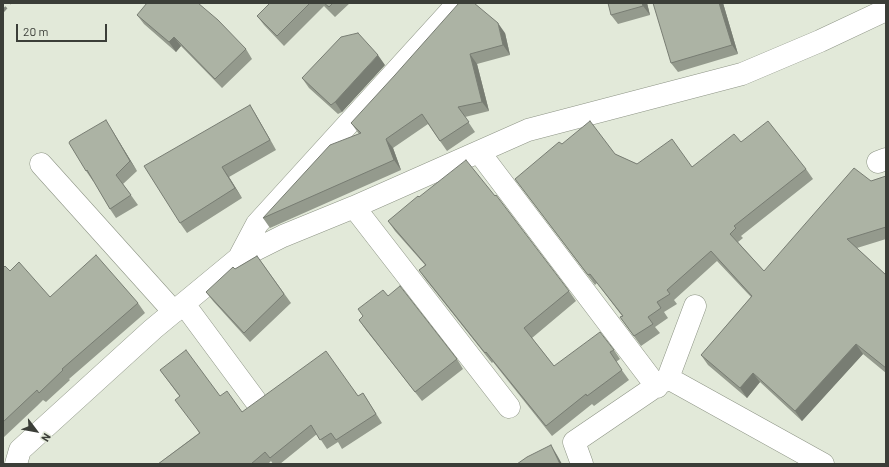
<!DOCTYPE html>
<html>
<head>
<meta charset="utf-8">
<style>
  body { margin:0 }
  #map { position:relative; width:889px; height:467px; overflow:hidden; background:#e2e9d9; font-family:Barlow,sans-serif }
  canvas { display:block }
  .frame { position:absolute; inset:0; border:4px solid #3b3e38; pointer-events:none }
  .north { position:absolute; left:16px; top:411px; width:40px; height:40px; -webkit-text-stroke:3px #e2e9d9; paint-order:stroke; rotate:122deg; font-size:11px; font-weight:700; line-height:16px; text-align:center; color:#3b3e38 }
  .north::after { content:''; display:block; margin:auto; width:14px; height:18px; background:#3b3e38; clip-path:polygon(50% 0,100% 100%,50% 72%,0 100%) }
  .scale { position:absolute; left:16px; top:24px; width:91px; height:18px; box-sizing:border-box; border:2px solid #3b3e38; border-top:0; padding-left:5px; font-size:12px; line-height:14px; white-space:nowrap; color:#3b3e38; -webkit-text-stroke:3px #e2e9d9; paint-order:stroke }
</style>
</head>
<body>
<div id="map">
<canvas width="889" height="467"></canvas>
<div class="frame"></div>
<div class="north">N</div>
<div class="scale">20 m</div>
</div>
<script>
const c = document.querySelector('canvas').getContext('2d');
c.lineJoin = 'round';
const poly = rows => new Path2D(rows.map(r => 'M' + r).join(''));
function strokePath(path, color, width, dash) { c.strokeStyle = color; c.lineWidth = width; c.lineCap = dash ? 'butt' : 'round'; c.setLineDash(dash || []); c.stroke(path); }
function fill(path, color) { c.fillStyle = color; c.fill(path, 'evenodd'); }
const minor = poly([
  [479,152,657,387],
  [878,162,886,159],
  [41,164,174,312],
  [354,207,509,407],
  [239,258,283,236,354,207,528,130,742,74,820,41,886,10],
  [184,304,255,400],
  [668,378,823,464],
  [16,464,20,450,153,329,239,258,257,224,458,3],
  [582,464,574,442,668,378,695,306]
]);
strokePath(minor, '#8d9485', 23);
strokePath(minor, '#fff', 22);
strokePath(poly([
  [3,11,10,3]
]), '#84897f', 3, [5, 5]);
fill(poly([
  [270,3,350,3,335,17,324,6,284,46,264,25,257,16],
  [647,3,650,15,618,24,611,15],
  [723,3,738,54,678,72,671,63],
  [137,15,246,49,252,59,222,88,181,46,176,52,144,24],
  [505,33,510,55,477,64,489,111,465,117,475,132,447,151,428,124,393,148,401,170,270,228,263,218,359,134,351,123],
  [385,65,342,112,338,114,309,88,302,78],
  [250,105,256,115,276,150,229,177,242,198,187,233,180,223],
  [112,130,137,171,123,184,138,205,116,218,110,209,93,180,93,181,86,171],
  [741,142,806,169,813,179,741,236,743,238,738,242,764,271,871,181,886,176,886,239,857,248,886,275,886,373,863,354,802,421,760,382,747,398,708,365,701,355,751,297,717,261,674,300,677,304,664,312,668,318,655,327,660,333,641,346,620,317,622,316,597,283,595,285,515,179,562,144,615,154,637,164,692,167],
  [419,197,569,291,576,301,532,338,554,366,614,350,620,359,616,362,629,380,594,406,592,404,552,436,493,362,492,363,426,280,419,270,425,265,395,231,388,221],
  [257,256,291,303,250,342,213,301,206,292,235,269],
  [3,268,10,271,50,297,138,303,145,313,69,379,70,380,46,402,43,400,37,406,3,438],
  [388,296,457,359,463,369,422,401,366,330,359,320],
  [160,370,220,396,242,412,358,396,363,393,382,423,342,449,338,442,327,449,317,434,280,464,273,464,271,461,268,464,158,464,199,433,180,397]
]), '#949a8d');
fill(poly([
  [642,3,647,3,650,15,643,6],
  [719,3,723,3,738,54,732,45],
  [498,23,505,33,510,55,503,45],
  [174,37,181,46,176,52,169,42],
  [470,54,477,64,489,111,482,102],
  [378,55,385,65,342,112,335,102],
  [250,105,256,115,276,150,270,140],
  [106,120,112,130,137,171,130,161],
  [386,139,393,148,401,170,394,160],
  [222,167,229,177,242,198,235,188],
  [856,344,863,354,802,421,795,411],
  [753,373,760,382,747,398,740,388],
  [551,445,557,455,562,464,560,464]
]), '#787d73');
const building = poly([
  [147,3,198,3,218,20,246,49,215,79,174,37,169,42,137,15,147,3],
  [270,3,310,3,277,36,257,16,270,3],
  [324,3,333,3,329,7,324,3],
  [459,3,474,3,498,23,503,45,470,54,482,102,458,107,469,122,440,141,422,114,386,139,394,160,263,218,330,145,361,133,351,123,395,75,459,3],
  [608,3,642,3,643,6,611,15,608,3],
  [653,3,719,3,732,45,671,63,653,3],
  [358,33,378,55,335,102,331,105,302,78,341,37,358,33],
  [250,105,270,140,222,167,235,188,180,223,144,166,250,105],
  [106,120,130,161,116,175,131,195,110,209,87,170,86,171,69,143,70,141,106,120],
  [590,121,615,154,637,164,672,139,692,167,734,134,741,142,768,121,806,169,734,226,736,228,730,234,764,271,854,168,871,181,886,176,886,227,847,239,886,275,886,368,856,344,795,411,753,373,740,388,701,355,752,296,711,251,667,290,670,294,657,302,661,308,648,317,653,324,634,336,620,317,623,316,590,274,588,275,515,179,559,142,562,144,590,121],
  [466,160,495,196,496,195,569,291,524,328,554,366,600,332,614,350,610,352,622,370,587,396,586,394,546,426,486,352,485,353,419,270,426,265,388,221,418,196,419,197,466,160],
  [96,255,138,303,62,369,63,370,39,393,37,390,3,422,3,268,5,266,10,271,19,262,50,297,96,255],
  [257,256,284,294,244,333,206,292,233,267,235,269,257,256],
  [400,286,457,359,415,392,359,320,363,316,358,309,383,290,388,296,400,286],
  [186,350,220,396,227,391,242,412,326,351,358,396,363,393,376,414,336,440,331,433,320,440,311,425,270,458,265,452,251,464,158,464,200,433,175,400,180,396,160,370,186,350],
  [551,445,560,464,517,464,527,457,551,445]
]);
fill(building, '#acb3a4');
strokePath(building, '#787d73', 1);
</script>
</body>
</html>
